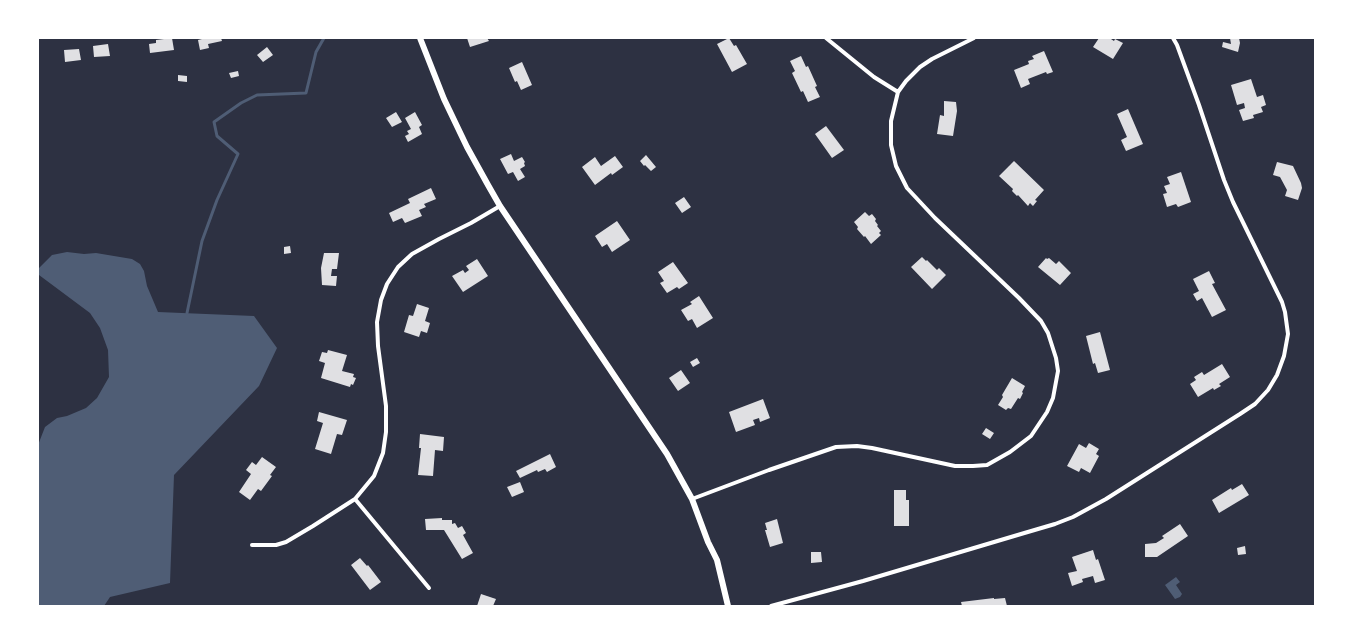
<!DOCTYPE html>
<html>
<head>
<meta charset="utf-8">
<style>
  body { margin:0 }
  #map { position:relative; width:1353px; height:644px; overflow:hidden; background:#2d3142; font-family:Lato,sans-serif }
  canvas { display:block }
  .frame { position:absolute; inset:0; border:39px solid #fff; pointer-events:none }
</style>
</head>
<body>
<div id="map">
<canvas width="1353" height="644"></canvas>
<div class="frame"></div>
</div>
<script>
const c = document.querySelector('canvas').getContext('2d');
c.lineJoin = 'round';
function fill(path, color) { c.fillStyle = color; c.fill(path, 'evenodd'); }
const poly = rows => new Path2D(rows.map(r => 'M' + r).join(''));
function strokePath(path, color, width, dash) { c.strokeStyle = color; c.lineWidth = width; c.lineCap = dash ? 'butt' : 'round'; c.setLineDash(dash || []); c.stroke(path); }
fill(poly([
  [67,252,84,254,96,253,132,259,140,264,144,271,147,286,158,312,254,316,277,348,259,386,174,475,170,583,110,597,104,606,38,606,38,445,45,427,57,418,67,416,86,408,97,398,109,377,108,350,100,328,90,313,39,275,39,268,52,255],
  [1176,577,1180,582,1176,585,1182,594,1180,597,1175,599,1165,585]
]), '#4f5d75');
strokePath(poly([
  [187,313,202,241,217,200,238,154,217,136,214,122,241,103,257,95,306,93,316,52,324,38]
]), '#4f5d75', 3);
fill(poly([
  [172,38,174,50,150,53,149,44,156,43,156,40],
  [206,38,221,38,222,41,208,44,209,48,200,50,198,40],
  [467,38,487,38,489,41,470,47],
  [729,38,734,46,736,45,747,64,732,72,717,44],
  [1099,38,1112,38,1111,39,1114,41,1115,39,1123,43,1113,59,1093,47],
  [1230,38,1239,38,1240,43,1238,52,1222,47,1223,42,1231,44],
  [108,44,110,56,94,57,93,46],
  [267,47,273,55,263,62,257,55],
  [79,49,81,60,65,62,64,50],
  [1044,51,1053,72,1047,74,1046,72,1028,79,1030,84,1021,88,1014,70,1029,64,1028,61,1034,59,1032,56],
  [801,56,806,67,808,66,817,86,815,87,820,97,808,102,803,91,801,92,792,73,795,71,790,61],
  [522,62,532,85,521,90,517,81,515,82,509,68],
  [238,71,239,76,231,78,229,73],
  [178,75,187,76,187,82,178,81],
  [1251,79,1257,97,1263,95,1266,105,1261,107,1263,112,1253,115,1254,118,1243,121,1239,110,1245,108,1244,103,1237,105,1231,85],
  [944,101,956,102,957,111,953,136,937,134,940,115,944,116],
  [1128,109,1143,144,1126,151,1121,140,1127,137,1117,114],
  [396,112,402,122,392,127,386,118],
  [415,112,422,125,419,127,422,134,408,142,405,136,409,134,407,131,411,129,405,118],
  [826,126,844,150,832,158,815,134],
  [511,154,514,161,522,157,525,162,524,163,525,166,520,169,525,177,518,181,513,172,508,174,500,159],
  [646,155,656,167,651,171,645,165,644,166,640,161],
  [615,156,623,167,612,175,611,173,595,185,582,167,595,157,601,166],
  [1014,161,1044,190,1035,200,1037,201,1033,206,1030,203,1028,206,1018,195,1017,196,1012,191,1013,189,999,176],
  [1277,162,1293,166,1301,183,1302,188,1298,200,1285,196,1287,190,1280,177,1273,175],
  [1181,172,1191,202,1178,207,1176,204,1167,207,1163,194,1167,193,1164,186,1170,184,1167,177],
  [431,188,436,199,424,204,426,207,419,210,422,216,405,223,402,218,393,222,389,213,410,203,408,199],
  [684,197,691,207,682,213,675,203],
  [865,212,869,216,872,214,876,219,875,221,878,225,877,226,881,231,879,233,881,235,871,244,865,236,864,237,857,229,858,227,854,222],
  [617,221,630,240,612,252,607,244,602,247,595,236],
  [290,246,291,253,284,254,284,247],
  [324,253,339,253,337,269,332,269,331,276,337,276,336,286,322,285,321,268],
  [922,257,926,261,927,260,937,270,939,268,946,275,932,289,911,267],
  [1046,258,1047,259,1049,258,1056,264,1059,261,1071,273,1060,285,1038,267],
  [477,259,488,276,463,292,452,276,463,270,465,273,469,270,466,266],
  [673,262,688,283,679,289,677,287,667,293,660,283,664,281,658,272],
  [1209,271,1215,283,1212,284,1226,310,1212,317,1202,298,1197,301,1193,294,1199,291,1193,279],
  [699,296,713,318,697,328,692,319,688,321,681,310,692,304,690,302],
  [417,304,429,308,425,321,430,323,427,333,421,331,419,337,404,332,409,315,413,316],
  [1100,332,1110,370,1098,373,1095,363,1093,364,1086,336],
  [328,350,347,355,342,371,354,374,353,377,356,378,353,385,351,384,350,387,321,378,325,363,319,361,322,352,327,353],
  [697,358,700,363,693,367,690,362],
  [1222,364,1230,377,1219,384,1221,386,1214,390,1213,388,1198,397,1190,384,1196,380,1194,377,1202,372,1204,375],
  [681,370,690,383,678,391,669,378],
  [1012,378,1025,386,1022,392,1023,393,1020,399,1018,398,1011,409,1008,408,1006,410,998,405,1003,397,1002,395],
  [763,399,770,418,760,422,759,418,753,420,755,425,736,432,729,412],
  [319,412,347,420,342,435,337,434,331,454,315,449,323,423,317,421],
  [986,428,994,433,990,439,982,434],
  [420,434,444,437,443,451,435,450,433,476,418,475,421,448,419,448],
  [1089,443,1099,449,1096,454,1099,456,1090,473,1081,468,1079,472,1067,466,1079,444,1086,448],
  [550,454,556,467,547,472,545,469,538,472,537,470,520,478,516,471],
  [262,457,276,467,270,475,272,476,261,491,258,489,250,500,239,492,251,474,246,470,252,462,256,465],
  [520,482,524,492,512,497,507,487],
  [1242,484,1249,495,1219,513,1212,500,1231,488,1232,490],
  [894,490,906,490,906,500,909,500,909,526,894,526],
  [442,518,442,520,452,520,452,524,455,523,458,528,462,526,466,533,463,535,473,553,462,559,444,530,426,530,425,519],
  [777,519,783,543,770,547,765,530,767,530,765,523],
  [1180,524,1188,536,1157,557,1145,557,1145,544,1156,543,1164,538,1162,536],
  [1245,546,1246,554,1238,555,1237,548],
  [1093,550,1096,560,1098,559,1105,580,1095,583,1093,576,1082,579,1083,582,1072,586,1068,573,1077,571,1072,557],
  [811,552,821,552,822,562,811,563],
  [360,558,367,566,368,565,381,582,370,590,351,565],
  [481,594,496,599,493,606,477,606],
  [994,598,994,599,1005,598,1007,606,962,606,961,602]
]), '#e0e0e3');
strokePath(poly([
  [826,38,874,77,898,92],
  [355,499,429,588],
  [692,499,769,470,836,447,857,446,872,448,955,466,973,466,987,465,1010,452,1031,436,1047,412,1053,398,1058,371,1056,358,1048,333,1041,321,1019,298,935,218,907,188,896,166,891,145,891,121,898,92,906,81,920,67,932,59,974,38],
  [252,545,276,545,286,542,313,526,355,499,374,476,383,453,386,432,386,406,378,346,377,322,381,300,387,284,398,267,412,254,439,239,471,223,500,206],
  [771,606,863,581,1021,534,1055,524,1073,517,1106,499,1240,414,1255,404,1268,390,1277,375,1284,356,1288,334,1285,312,1282,302,1233,202,1224,180,1199,105,1177,45,1173,38]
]), '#fff', 4);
strokePath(poly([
  [420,38,444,99,467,147,488,185,500,206,667,454,692,499,708,542,717,560,728,606]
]), '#fff', 6);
</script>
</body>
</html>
